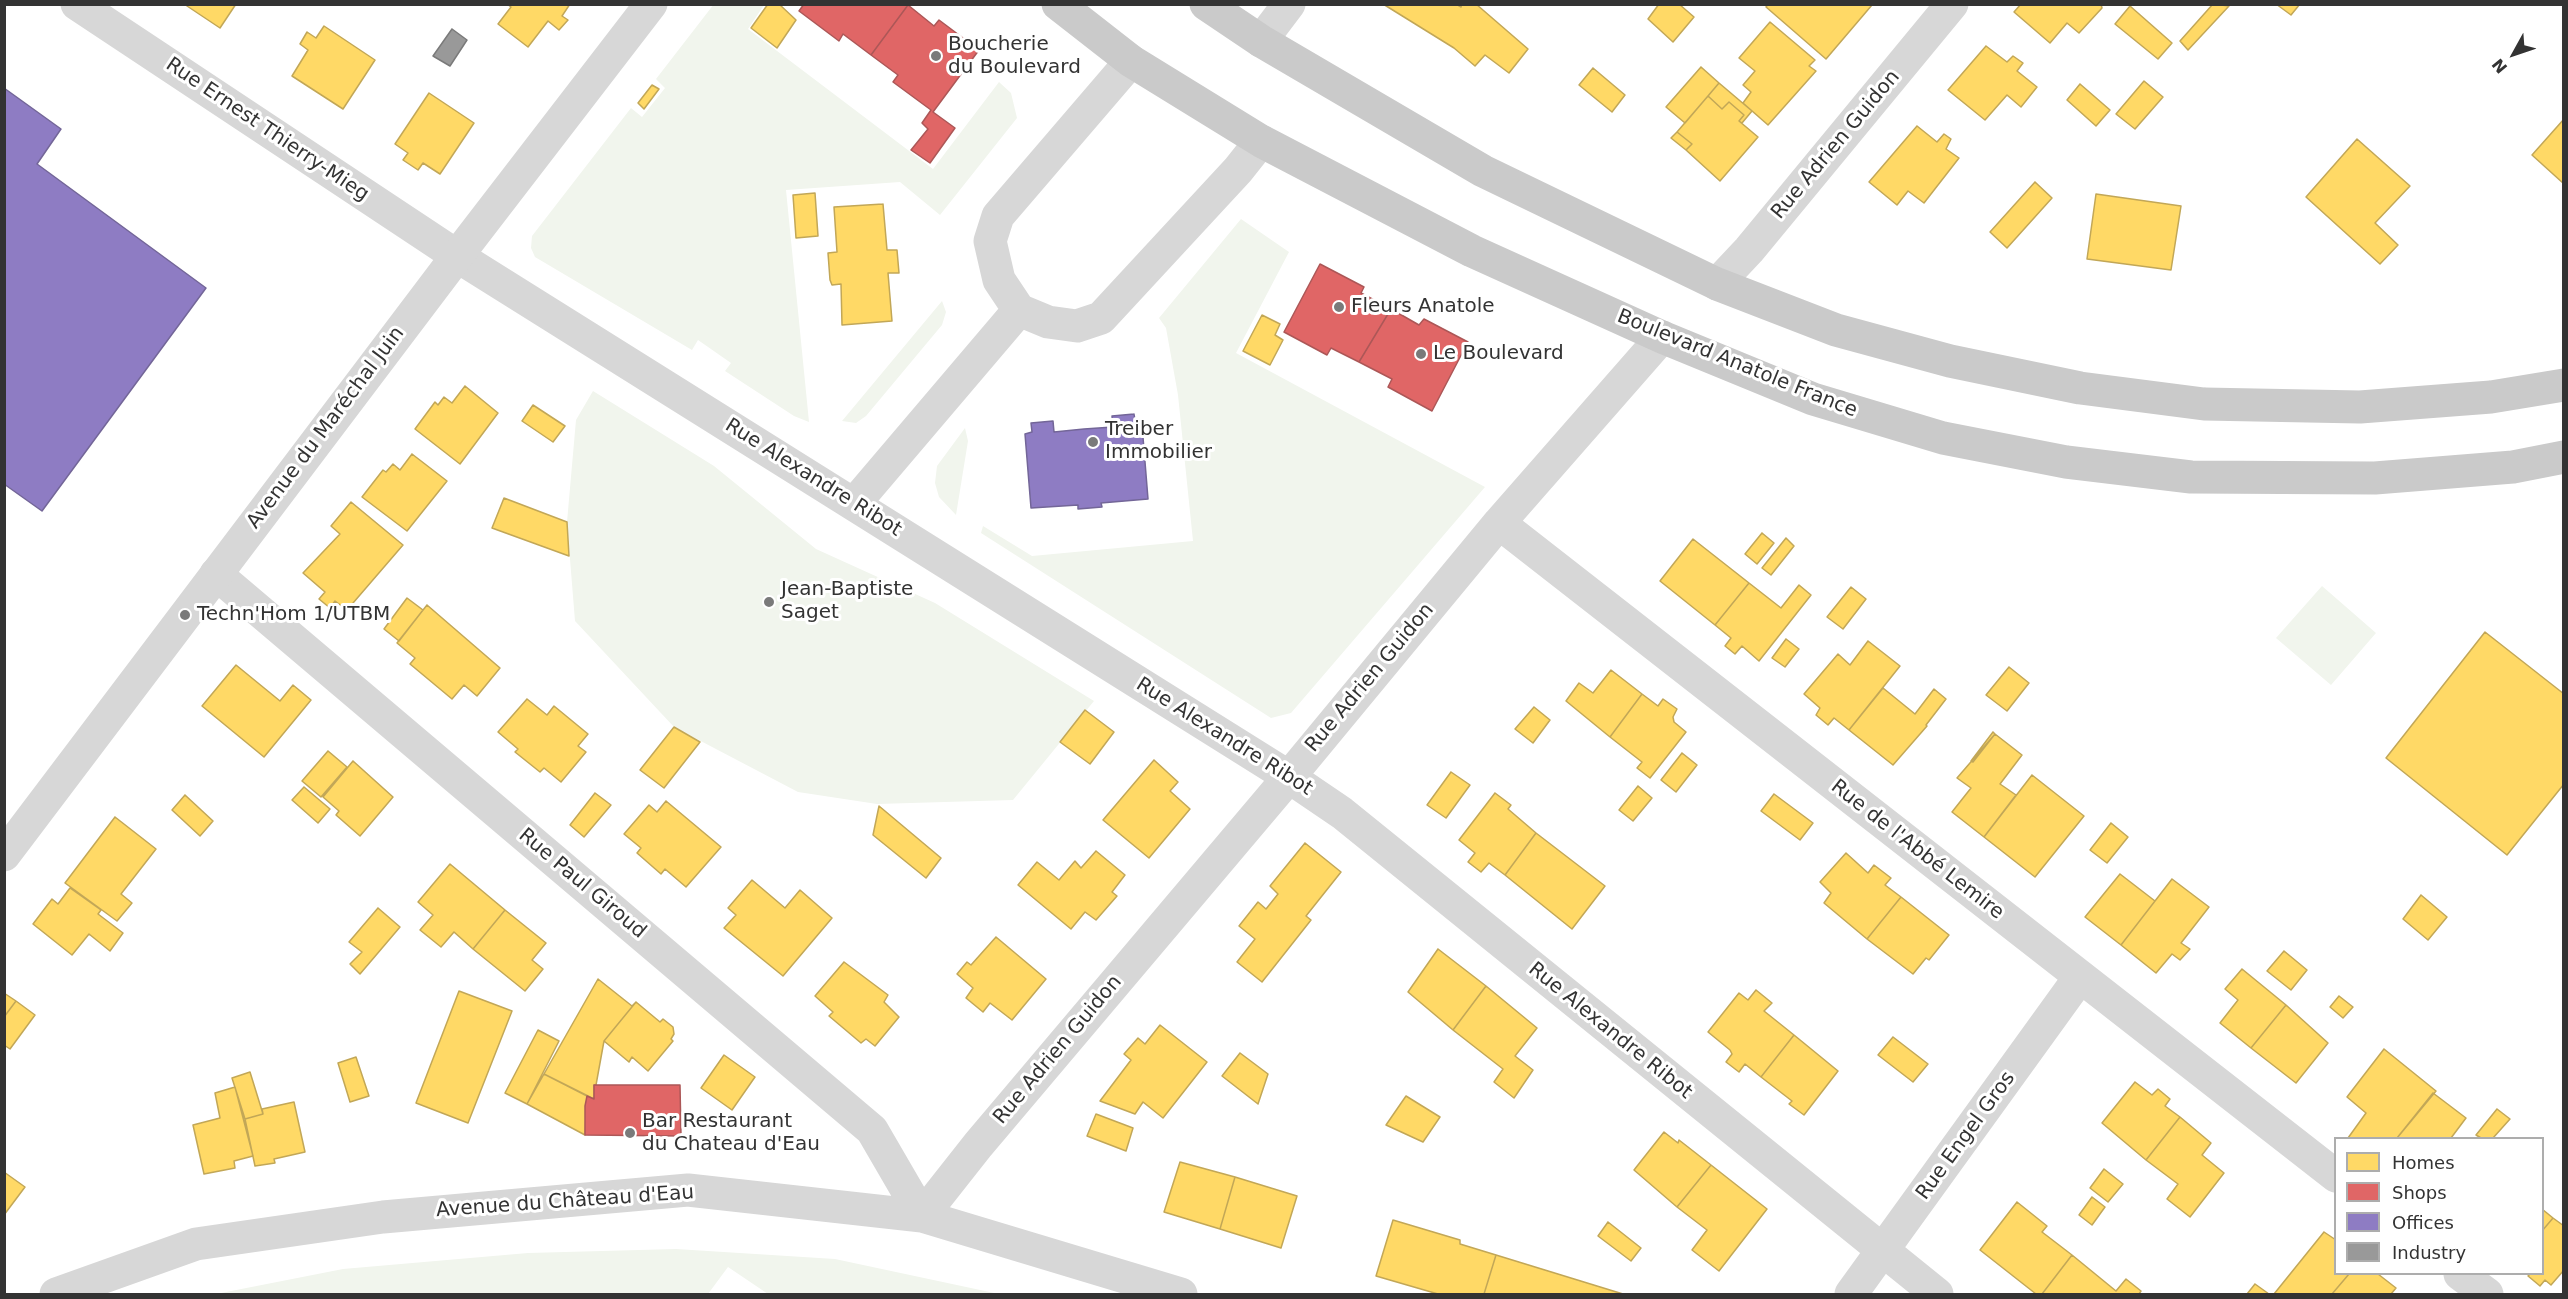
<!DOCTYPE html>
<html>
<head>
<meta charset="utf-8">
<style>
  body { margin:0 }
  #map { position:relative; width:2568px; height:1299px; overflow:hidden; background:#fff; font-family:"DejaVu Sans",sans-serif }
  canvas { display:block }
  .frame { position:absolute; inset:0; border:6px solid #333; pointer-events:none }
  .legend { position:absolute; left:2334px; top:1137px; width:210px; height:138px; box-sizing:border-box; background:#fff; border:2px solid #adadad; margin:0; padding:8px 10px; list-style:none; font-size:18px; color:#333 }
  .legend li { display:flex; align-items:center; gap:12px; height:30px }
  .legend b { width:30px; border:2px solid #adadad }
  .north { position:absolute; left:2484px; top:24px; width:60px; height:60px; -webkit-text-stroke:4px #fff; paint-order:stroke; rotate:230deg; font-size:16px; font-weight:700; line-height:24px; text-align:center; color:#333 }
  .north::after { content:''; display:block; margin:auto; width:21px; height:27px; background:#333; clip-path:polygon(50% 0,100% 100%,50% 72%,0 100%) }
</style>
</head>
<body>
<div id="map">
<canvas width="2568" height="1299"></canvas>
<div class="frame"></div>
<ul class="legend">
<li><b style="height:16px;background:#ffd966"></b>Homes</li>
<li><b style="height:16px;background:#e06666"></b>Shops</li>
<li><b style="height:16px;background:#8e7cc3"></b>Offices</li>
<li><b style="height:16px;background:#999"></b>Industry</li>
</ul>
<div class="north">N</div>
</div>
<script>
const c = document.querySelector('canvas').getContext('2d');
c.lineJoin = 'round';
function fill(path, color) { c.fillStyle = color; c.fill(path, 'evenodd'); }
const poly = rows => new Path2D(rows.map(r => 'M' + r).join(''));
function strokePath(path, color, width, dash) { c.strokeStyle = color; c.lineWidth = width; c.lineCap = dash ? 'butt' : 'round'; c.setLineDash(dash || []); c.stroke(path); }
function drawText(font, color, halo, rows, align = 'center') {
  c.font = font + ' "DejaVu Sans",sans-serif'; c.lineWidth = 6; c.setLineDash([]); c.textBaseline = 'middle'; c.strokeStyle = halo; c.fillStyle = color; for (const [text, x, y, turn = 0] of rows) {
    c.save(); c.translate(x, y); c.rotate((+turn || 0) * Math.PI / 180); c.textAlign = isNaN(turn) ? turn : align; if (halo) c.strokeText(text, 0, 0); c.fillText(text, 0, 0); c.restore();
  }
}
fill(poly([
  [714,4,764,5,748,29,933,169,999,82,1011,93,1017,118,940,215,900,182,786,190,809,422,794,416,725,371,731,363,698,340,692,350,535,257,531,248,532,236,631,108,642,117,665,88,656,79],
  [1241,219,1289,252,1236,353,1485,487,1291,713,1271,718,981,533,983,526,1032,556,1193,541,1178,395,1166,328,1159,318],
  [942,301,946,312,942,325,866,416,856,423,842,421],
  [593,391,714,466,816,549,935,603,1094,701,1013,800,877,804,798,792,674,727,575,621,567,522,576,420],
  [965,428,968,441,956,515,939,497,935,483,937,466],
  [2322,586,2376,633,2331,685,2276,638],
  [676,1249,835,1259,999,1294,768,1294,728,1267,708,1294,222,1294,221,1293,343,1269,528,1253]
]), '#f1f5ed');
const homes = poly([
  [184,4,236,4,220,28,184,4],
  [507,4,570,4,562,16,568,20,559,30,548,21,528,47,498,24,511,7,507,4],
  [768,4,779,4,796,20,777,48,751,28,768,4],
  [1383,4,1456,4,1461,7,1462,4,1476,4,1528,49,1509,73,1485,55,1475,66,1454,48,1383,4],
  [1659,4,1679,4,1694,17,1673,42,1648,19,1659,4],
  [1768,4,1871,4,1872,5,1826,59,1766,7,1768,4],
  [2021,4,2101,4,2102,8,2079,33,2067,23,2050,43,2014,12,2021,4],
  [2213,4,2229,6,2188,50,2180,41,2213,4],
  [2276,4,2300,4,2291,15,2276,4],
  [2130,6,2172,43,2158,59,2115,24,2130,6],
  [1770,22,1815,60,1809,66,1816,71,1768,125,1743,103,1751,92,1743,85,1755,71,1739,58,1770,22],
  [324,26,375,60,343,109,292,76,308,50,300,44,307,32,316,38,324,26],
  [1986,46,2007,62,2013,56,2023,63,2017,71,2037,87,2021,107,2007,95,1985,120,1948,90,1986,46],
  [1701,67,1719,83,1685,123,1666,107,1701,67],
  [1593,68,1625,95,1612,112,1579,85,1593,68],
  [2144,81,2163,97,2135,129,2116,114,2144,81],
  [1719,83,1752,111,1742,123,1739,121,1744,115,1729,102,1722,109,1708,96,1719,83],
  [2080,84,2110,110,2096,126,2067,100,2080,84],
  [652,85,659,89,644,109,638,103,652,85],
  [429,93,474,123,440,174,423,163,418,170,403,160,408,153,395,144,429,93],
  [1708,96,1722,109,1729,102,1744,115,1739,121,1758,137,1720,181,1686,150,1692,144,1677,132,1708,96],
  [2564,119,2564,184,2532,155,2564,119],
  [1917,126,1937,142,1944,134,1951,139,1946,149,1959,158,1924,203,1908,191,1897,205,1869,182,1917,126],
  [1677,132,1692,144,1686,150,1671,138,1677,132],
  [2357,139,2410,186,2375,223,2398,245,2380,264,2306,197,2357,139],
  [2035,182,2052,198,2007,248,1990,232,2035,182],
  [815,193,818,236,796,238,793,195,815,193],
  [2096,194,2181,206,2171,270,2087,259,2096,194],
  [883,204,887,250,897,250,899,273,888,273,892,321,842,325,841,284,832,285,830,280,828,253,837,252,834,207,883,204],
  [1262,315,1280,324,1275,335,1283,340,1270,365,1243,351,1262,315],
  [465,386,498,413,460,464,415,429,435,402,438,405,444,397,452,403,465,386],
  [533,405,565,426,553,442,522,421,533,405],
  [412,454,447,481,407,531,362,497,383,470,386,472,393,464,400,470,412,454],
  [504,498,567,522,569,556,492,528,504,498],
  [351,502,403,545,347,610,335,601,330,608,319,599,325,592,303,573,340,534,331,526,351,502],
  [1762,533,1774,543,1757,564,1745,554,1762,533],
  [1786,538,1794,546,1771,575,1762,568,1786,538],
  [1693,539,1749,583,1715,625,1660,581,1693,539],
  [1749,583,1781,608,1799,585,1811,595,1759,661,1742,646,1735,654,1725,646,1731,638,1715,625,1749,583],
  [1851,587,1866,599,1843,629,1827,617,1851,587],
  [407,598,423,610,399,641,384,629,407,598],
  [427,605,500,668,477,696,464,685,452,699,410,664,415,658,397,643,427,605],
  [2485,632,2564,694,2564,784,2507,855,2386,758,2485,632],
  [1786,639,1799,649,1785,667,1772,658,1786,639],
  [1868,641,1900,666,1849,730,1834,718,1828,725,1816,715,1820,708,1804,694,1838,654,1850,665,1868,641],
  [236,665,280,701,293,685,311,700,264,757,202,706,236,665],
  [2009,667,2029,683,2007,711,1986,695,2009,667],
  [1611,670,1642,694,1610,737,1566,701,1579,683,1593,693,1611,670],
  [1883,688,1915,714,1934,689,1946,699,1926,725,1927,726,1893,765,1849,730,1883,688],
  [1642,694,1658,706,1663,699,1677,709,1673,717,1674,722,1686,732,1650,778,1637,768,1642,762,1610,737,1642,694],
  [527,699,547,715,554,706,588,734,578,746,586,752,561,782,544,768,540,772,515,752,518,749,498,732,527,699],
  [1534,707,1550,720,1533,743,1515,729,1534,707],
  [1085,710,1114,732,1090,764,1060,742,1085,710],
  [674,727,700,742,664,788,640,770,674,727],
  [1993,732,1995,734,1973,762,1971,761,1993,732],
  [1995,734,2022,755,2000,784,2016,795,1984,837,1952,812,1971,788,1957,778,1995,734],
  [328,751,347,767,321,797,302,781,328,751],
  [1682,753,1697,765,1676,792,1661,780,1682,753],
  [1154,760,1178,782,1170,791,1190,809,1149,858,1103,820,1154,760],
  [353,761,393,797,360,836,336,815,339,811,323,797,353,761],
  [1451,772,1470,785,1446,818,1427,805,1451,772],
  [2032,775,2084,816,2035,877,1984,837,2032,775],
  [1638,786,1652,798,1633,821,1619,810,1638,786],
  [304,787,330,809,318,823,292,800,304,787],
  [595,793,611,805,584,837,570,825,595,793],
  [1495,793,1511,805,1508,809,1536,833,1505,875,1489,863,1481,872,1468,862,1475,853,1459,840,1495,793],
  [1774,794,1813,823,1800,840,1761,811,1774,794],
  [185,795,213,821,200,836,172,810,185,795],
  [666,801,721,847,686,887,665,869,661,874,637,853,641,848,624,834,649,805,657,812,666,801],
  [879,806,941,858,926,878,873,835,879,806],
  [115,817,156,849,121,894,132,903,117,921,65,883,115,817],
  [2111,823,2128,837,2107,863,2090,850,2111,823],
  [1536,833,1605,886,1572,929,1505,875,1536,833],
  [1305,843,1341,872,1306,916,1311,920,1262,982,1237,962,1255,939,1239,926,1258,902,1266,909,1278,894,1270,886,1305,843],
  [1096,851,1125,875,1112,892,1117,896,1096,920,1085,912,1071,929,1018,885,1037,862,1059,880,1075,861,1081,868,1096,851],
  [1846,853,1868,873,1874,865,1891,878,1885,885,1901,897,1867,939,1824,903,1831,893,1820,882,1846,853],
  [450,864,505,910,473,949,454,932,441,947,420,930,433,915,418,902,450,864],
  [2120,874,2155,901,2121,945,2085,917,2120,874],
  [2172,879,2209,907,2181,943,2190,949,2180,960,2172,954,2156,973,2121,945,2172,879],
  [752,880,785,908,800,890,832,918,783,976,724,928,736,915,728,908,752,880],
  [70,888,101,910,98,914,123,933,110,951,89,934,72,955,33,924,52,899,58,904,70,888],
  [2421,895,2447,917,2428,940,2403,919,2421,895],
  [1901,897,1949,935,1929,960,1926,958,1913,974,1867,939,1901,897],
  [378,908,400,927,360,974,350,964,362,952,349,942,378,908],
  [505,910,546,943,532,960,543,969,525,991,473,949,505,910],
  [996,937,1046,979,1012,1020,990,1003,983,1012,966,998,973,988,957,974,967,962,971,965,996,937],
  [1438,949,1486,986,1453,1030,1408,992,1438,949],
  [2284,951,2307,970,2291,990,2267,971,2284,951],
  [844,962,888,995,884,1002,899,1017,875,1046,866,1039,861,1043,829,1016,833,1012,815,996,844,962],
  [2242,969,2286,1005,2251,1048,2220,1023,2238,1000,2225,989,2242,969],
  [598,979,632,1006,636,1002,604,1041,596,1085,594,1085,594,1099,544,1074,598,979],
  [1486,986,1537,1028,1515,1056,1533,1070,1514,1098,1494,1082,1503,1069,1453,1030,1486,986],
  [1756,990,1772,1003,1764,1011,1794,1035,1761,1077,1745,1064,1739,1072,1726,1062,1732,1054,1730,1050,1708,1032,1739,993,1748,1000,1756,990],
  [459,991,512,1011,468,1123,416,1103,459,991],
  [4,993,16,1001,4,1017,4,993],
  [2339,996,2353,1007,2343,1018,2330,1007,2339,996],
  [16,1001,35,1015,10,1049,4,1045,4,1017,16,1001],
  [636,1002,660,1022,663,1019,673,1027,674,1034,671,1039,673,1041,648,1071,632,1057,629,1062,604,1041,636,1002],
  [2286,1005,2328,1043,2296,1083,2251,1048,2286,1005],
  [1160,1025,1207,1062,1163,1118,1143,1102,1135,1114,1100,1101,1131,1060,1124,1054,1138,1038,1145,1044,1160,1025],
  [538,1030,559,1041,527,1104,505,1093,538,1030],
  [1794,1035,1838,1071,1804,1115,1789,1104,1792,1101,1761,1077,1794,1035],
  [1893,1037,1928,1064,1913,1082,1878,1055,1893,1037],
  [2384,1049,2436,1091,2397,1138,2348,1138,2366,1113,2347,1097,2384,1049],
  [1240,1053,1268,1074,1258,1104,1222,1076,1240,1053],
  [724,1055,755,1077,732,1110,701,1088,724,1055],
  [356,1057,369,1096,350,1102,338,1063,356,1057],
  [250,1072,263,1114,245,1119,232,1078,250,1072],
  [544,1074,587,1096,585,1135,527,1104,544,1074],
  [2135,1082,2152,1095,2158,1089,2170,1099,2165,1106,2180,1117,2146,1160,2102,1123,2135,1082],
  [235,1087,253,1156,234,1161,235,1168,204,1174,193,1125,220,1118,215,1093,235,1087],
  [2433,1093,2466,1118,2451,1138,2397,1138,2433,1093],
  [1406,1096,1440,1117,1423,1142,1386,1125,1406,1096],
  [294,1102,305,1152,274,1159,275,1163,255,1166,245,1119,263,1114,262,1109,294,1102],
  [2497,1109,2510,1119,2493,1138,2481,1138,2476,1135,2497,1109],
  [1096,1114,1133,1128,1126,1151,1087,1136,1096,1114],
  [2180,1117,2211,1143,2202,1155,2224,1173,2190,1217,2167,1199,2178,1184,2146,1160,2180,1117],
  [1664,1132,1678,1143,1679,1140,1711,1165,1677,1207,1634,1170,1664,1132],
  [1180,1162,1235,1177,1220,1229,1164,1212,1180,1162],
  [1711,1165,1767,1209,1719,1271,1692,1250,1707,1230,1677,1207,1711,1165],
  [2104,1169,2123,1184,2108,1202,2090,1188,2104,1169],
  [4,1172,25,1187,4,1215,4,1172],
  [1235,1177,1297,1196,1281,1248,1220,1229,1235,1177],
  [2092,1197,2105,1207,2092,1225,2079,1215,2092,1197],
  [2017,1202,2047,1226,2042,1232,2072,1255,2042,1294,2036,1294,1980,1250,2017,1202],
  [2542,1209,2553,1218,2542,1231,2542,1209],
  [2553,1218,2564,1226,2564,1270,2551,1285,2545,1280,2540,1286,2528,1276,2530,1274,2542,1274,2542,1231,2553,1218],
  [1393,1220,1460,1240,1460,1244,1496,1255,1484,1294,1438,1294,1376,1276,1393,1220],
  [1608,1222,1641,1248,1631,1261,1598,1236,1608,1222],
  [2324,1232,2336,1240,2336,1274,2349,1274,2332,1294,2274,1294,2324,1232],
  [1496,1255,1623,1294,1484,1294,1496,1255],
  [2072,1255,2116,1291,2126,1279,2141,1291,2139,1294,2042,1294,2072,1255],
  [2349,1274,2378,1274,2396,1288,2391,1294,2332,1294,2349,1274],
  [2255,1284,2269,1294,2247,1294,2255,1284]
]);
fill(homes, '#ffd966');
strokePath(homes, '#c2a757', 1.5);
const shops = poly([
  [804,4,907,4,908,5,871,55,843,34,839,41,799,11,804,4],
  [908,5,934,26,939,20,979,50,933,112,955,128,930,163,911,150,928,129,922,123,931,110,893,82,898,75,871,55,908,5],
  [1320,264,1364,287,1361,293,1391,309,1359,362,1331,348,1327,355,1284,332,1320,264],
  [1391,309,1419,325,1424,319,1468,342,1432,411,1388,387,1392,379,1359,362,1391,309],
  [594,1085,680,1085,681,1136,585,1135,585,1106,587,1096,594,1099,594,1085]
]);
fill(shops, '#e06666');
strokePath(shops, '#ac5757', 1.5);
const offices = poly([
  [4,88,61,129,37,164,206,288,42,511,4,484,4,88],
  [1134,414,1136,426,1142,425,1148,499,1101,503,1102,507,1078,509,1078,505,1031,508,1025,434,1032,432,1031,423,1053,421,1054,432,1084,429,1113,427,1112,416,1134,414]
]);
fill(offices, '#8e7cc3');
strokePath(offices, '#736698', 1.5);
const industry = poly([
  [452,29,467,40,450,66,433,56,452,29]
]);
fill(industry, '#999');
strokePath(industry, '#7a7a7a', 1.5);
strokePath(poly([
  [77,4,457,256,1289,777,1342,813,1937,1294],
  [1261,41,1289,4],
  [1131,61,998,216,990,241,999,280,1019,310,1048,322,1077,326,1101,318,1238,170,1261,141],
  [1717,284,1749,250,1952,4],
  [854,504,1019,310],
  [1499,523,2336,1176],
  [216,574,872,1130,922,1216],
  [922,1216,978,1145,1289,777,1499,523,1662,337],
  [2460,1274,2487,1294],
  [56,1294,196,1244,383,1217,688,1190,922,1216,1181,1294],
  [1851,1294,2080,977]
]), '#d7d7d7', 33);
strokePath(poly([
  [4,855,457,256,651,4]
]), '#d7d7d7', 33);
strokePath(poly([
  [1058,4,1131,61,1261,141,1472,251,1662,337,1813,399,1943,438,2066,462,2191,477,2375,478,2513,467,2564,457],
  [1206,4,1261,41,1483,171,1717,284,1836,330,1950,361,2080,388,2204,404,2360,407,2491,397,2564,385]
]), '#cacaca', 33);
for (const [x, y, r, color] of [
  [936,56,6,"#7a7a7a"],
  [1339,307,6,"#7a7a7a"],
  [1421,354,6,"#7a7a7a"],
  [1093,442,6,"#7a7a7a"],
  [769,602,6,"#7a7a7a"],
  [185,615,6,"#7a7a7a"],
  [630,1133,6,"#7a7a7a"]
]) { const dot = new Path2D(); dot.arc(x, y, r, 0, 2 * Math.PI); c.fillStyle = color; c.fill(dot); strokePath(dot, '#fff', 2); }
drawText('20px', '#333', '#fff', [
  ["Boucherie",948,45],
  ["du Boulevard",948,68],
  ["Fleurs Anatole",1351,307],
  ["Le Boulevard",1433,354],
  ["Treiber",1105,430],
  ["Immobilier",1105,453],
  ["Jean-Baptiste",781,590],
  ["Saget",781,613],
  ["Techn'Hom 1/UTBM",197,615],
  ["Bar Restaurant",642,1122],
  ["du Chateau d'Eau",642,1145]
], 'left');
drawText('20px', '#333', '#fff', [
  ["Rue Ernest Thierry-Mieg",267,130,34],
  ["Rue Adrien Guidon",1836,145,-50],
  ["Boulevard Anatole France",1737,364,22],
  ["Avenue du Maréchal Juin",326,428,-53],
  ["Rue Alexandre Ribot",813,478,32],
  ["Rue Adrien Guidon",1370,678,-50],
  ["Rue Alexandre Ribot",1224,737,32],
  ["Rue de l'Abbé Lemire",1917,850,38],
  ["Rue Paul Giroud",582,884,40],
  ["Rue Alexandre Ribot",1610,1031,39],
  ["Rue Adrien Guidon",1058,1050,-50],
  ["Rue Engel Gros",1966,1136,-54],
  ["Avenue du Château d'Eau",565,1202,-4]
]);
</script>
</body>
</html>
